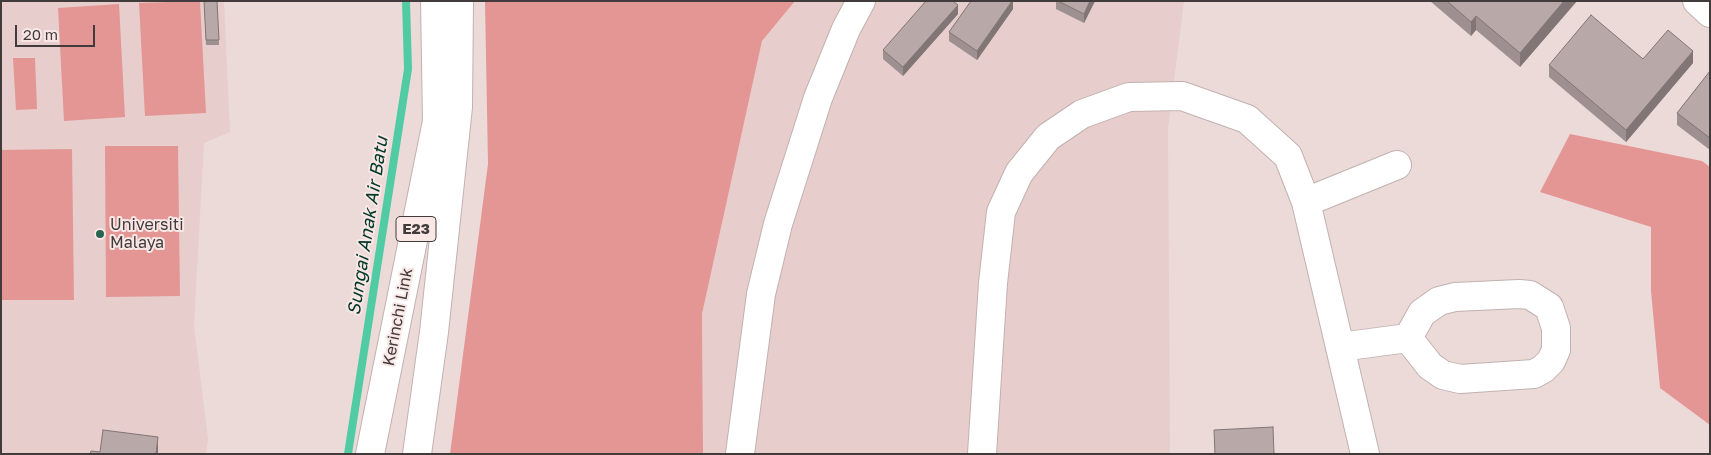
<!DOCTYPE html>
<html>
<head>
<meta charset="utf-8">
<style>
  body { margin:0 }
  #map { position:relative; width:1711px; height:455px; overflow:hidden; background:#ecdad9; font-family:"Golos Text",sans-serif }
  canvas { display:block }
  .frame { position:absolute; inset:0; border:2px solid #423b3b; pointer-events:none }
  .scale { position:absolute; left:15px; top:25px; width:80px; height:22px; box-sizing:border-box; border:2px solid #423b3b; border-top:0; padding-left:6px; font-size:15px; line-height:18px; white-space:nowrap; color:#423b3b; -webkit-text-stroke:4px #f9e7e6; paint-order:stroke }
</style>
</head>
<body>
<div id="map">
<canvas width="1711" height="455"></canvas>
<div class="frame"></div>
<div class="scale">20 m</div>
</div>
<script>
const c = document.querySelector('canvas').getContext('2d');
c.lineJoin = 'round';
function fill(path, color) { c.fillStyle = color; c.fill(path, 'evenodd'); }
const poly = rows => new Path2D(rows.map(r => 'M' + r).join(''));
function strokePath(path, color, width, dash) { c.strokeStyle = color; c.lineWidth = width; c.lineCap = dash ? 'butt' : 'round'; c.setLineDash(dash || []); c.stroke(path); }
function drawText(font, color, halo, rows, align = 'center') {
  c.font = font + ' "Golos Text",sans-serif'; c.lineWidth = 4; c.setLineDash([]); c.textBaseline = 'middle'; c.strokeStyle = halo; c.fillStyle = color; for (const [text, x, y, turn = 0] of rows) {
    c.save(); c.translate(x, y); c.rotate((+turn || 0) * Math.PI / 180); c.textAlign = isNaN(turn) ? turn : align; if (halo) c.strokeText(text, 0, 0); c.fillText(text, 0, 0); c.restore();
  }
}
fill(poly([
  [1,1,224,1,230,132,204,143,194,325,208,439,206,454,1,454],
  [795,1,1184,1,1168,129,1170,454,703,454,702,314,762,41]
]), '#e7cdcc');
fill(poly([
  [200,1,206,113,145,116,139,3],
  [485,1,795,1,762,41,702,314,703,454,450,454,488,164],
  [119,4,125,117,64,121,58,8],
  [13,58,35,58,37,109,16,110],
  [1570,134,1702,161,1710,167,1710,425,1660,388,1651,291,1651,227,1540,192],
  [105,146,178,146,180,296,106,297],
  [72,149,74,300,1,300,1,150]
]), '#e49694');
strokePath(poly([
  [348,454,408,69,406,1]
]), '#51cba3', 8);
const minor = poly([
  [1697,1,1710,13],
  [1306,202,1397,165],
  [1519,294,1530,295,1549,307,1556,328,1556,350,1551,361,1543,369,1534,374,1460,379,1443,375,1430,366,1408,338,1422,313,1439,301,1455,297,1519,294],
  [1340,347,1408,338],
  [740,454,761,294,778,224,818,98,846,29,861,1],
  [982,454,993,283,1001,212,1019,173,1048,137,1082,114,1129,97,1182,96,1247,119,1288,156,1306,202,1365,454]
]);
const highway = poly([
  [370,454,437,121,435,1],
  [417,454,434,332,458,107,459,1]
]);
strokePath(minor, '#c2b1b0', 30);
strokePath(highway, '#c2b1b0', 30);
strokePath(minor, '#fff', 28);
strokePath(highway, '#fff', 28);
fill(poly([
  [204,1,217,1,219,45,206,45],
  [1013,1,1013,9,977,60,949,41,949,32],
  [1056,1,1095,1,1084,23,1056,9],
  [1430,1,1577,1,1520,67,1476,30,1471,36],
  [958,14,903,76,883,59,883,50],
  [1643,59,1693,63,1626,142,1549,77,1549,65],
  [1710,71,1710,150,1677,125,1677,113]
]), '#9e9090');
fill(poly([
  [1012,1,1013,1,1013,9,977,60,977,51],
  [1090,1,1095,1,1084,23,1084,14],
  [1564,1,1577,1,1520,67,1520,53],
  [958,5,958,14,903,76,903,67],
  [1476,16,1476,30,1471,36,1471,22],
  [1693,51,1693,63,1626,142,1626,130],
  [158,437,158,454,156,454]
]), '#817675');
const building = poly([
  [204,1,217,1,219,40,206,40,204,1],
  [926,1,953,1,958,5,903,67,883,50,926,1],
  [971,1,1012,1,977,51,949,32,971,1],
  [1058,1,1090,1,1084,14,1058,1],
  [1447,1,1564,1,1520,53,1476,16,1471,22,1447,1],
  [1591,15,1643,59,1668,30,1693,51,1626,130,1549,65,1591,15],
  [1710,71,1710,138,1677,113,1710,71],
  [1273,427,1274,454,1215,454,1214,430,1273,427],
  [103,430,158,437,156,454,90,454,91,451,100,452,103,430]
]);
fill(building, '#b8a8a7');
strokePath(building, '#817675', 1);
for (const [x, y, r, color] of [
  [100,234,5,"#286550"]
]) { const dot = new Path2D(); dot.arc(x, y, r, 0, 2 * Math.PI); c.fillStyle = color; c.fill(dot); strokePath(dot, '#f9e7e6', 2); }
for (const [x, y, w] of [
  [416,229,40]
]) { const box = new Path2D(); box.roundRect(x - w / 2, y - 12.5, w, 25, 4); c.fillStyle = '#f9e7e6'; c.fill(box); strokePath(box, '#423b3b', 1); }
drawText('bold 15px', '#423b3b', null, [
  ["E23",416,229]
]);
drawText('16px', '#423b3b', '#f9e7e6', [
  ["Universiti",110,225],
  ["Malaya",110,243]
], 'left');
drawText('16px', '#423b3b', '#f9e7e6', [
  ["Kerinchi Link",398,317,-79]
]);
drawText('italic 18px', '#003829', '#f9e7e6', [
  ["Sungai Anak Air Batu",368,226,-81]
]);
</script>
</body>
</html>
